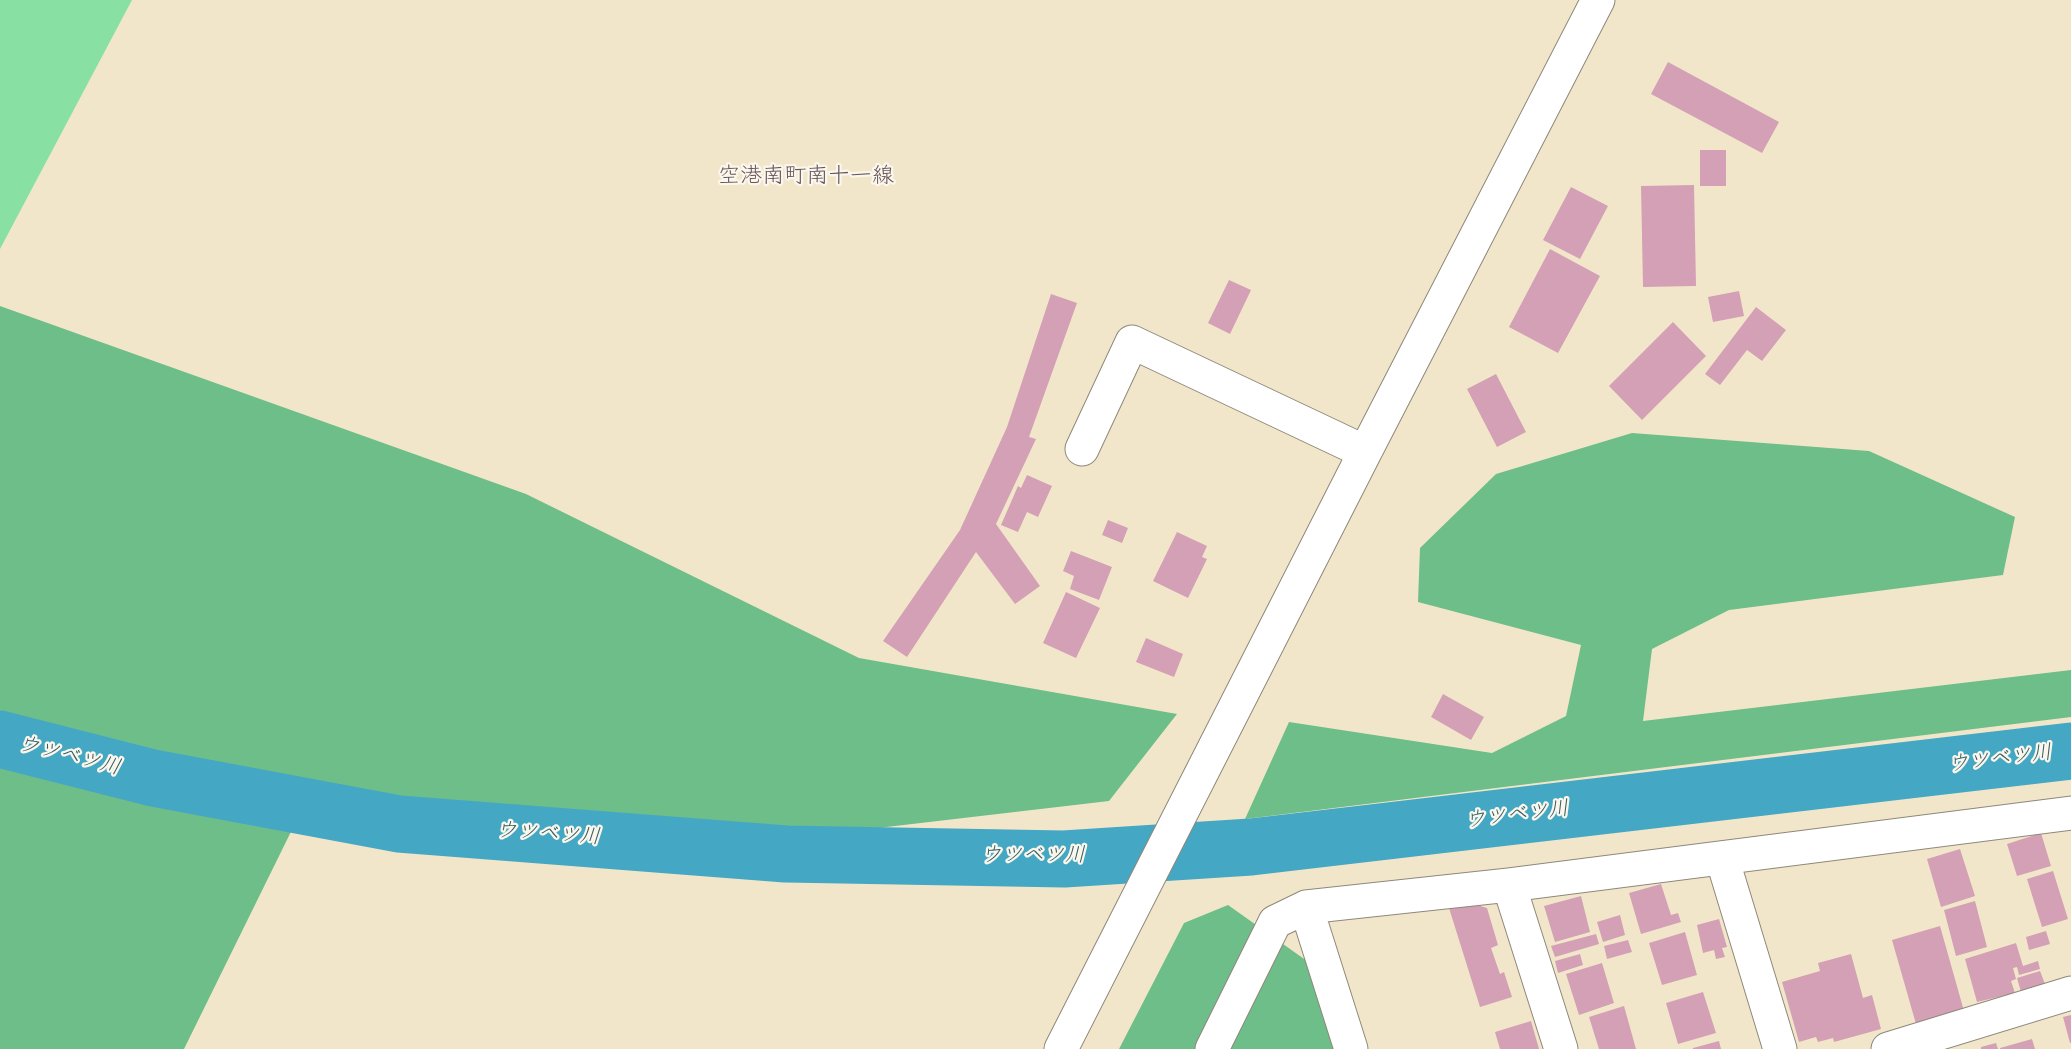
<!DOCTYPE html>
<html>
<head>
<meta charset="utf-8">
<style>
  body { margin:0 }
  canvas { display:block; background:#f2e6ca }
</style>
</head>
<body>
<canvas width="2071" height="1049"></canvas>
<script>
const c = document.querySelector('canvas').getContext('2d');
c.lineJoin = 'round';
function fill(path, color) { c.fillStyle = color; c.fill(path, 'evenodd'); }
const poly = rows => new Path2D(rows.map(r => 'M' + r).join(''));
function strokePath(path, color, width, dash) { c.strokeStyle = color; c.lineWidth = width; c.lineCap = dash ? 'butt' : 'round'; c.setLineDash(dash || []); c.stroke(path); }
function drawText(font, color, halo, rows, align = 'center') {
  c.font = font + ' Mynerve,"Klee One",sans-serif'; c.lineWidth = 4.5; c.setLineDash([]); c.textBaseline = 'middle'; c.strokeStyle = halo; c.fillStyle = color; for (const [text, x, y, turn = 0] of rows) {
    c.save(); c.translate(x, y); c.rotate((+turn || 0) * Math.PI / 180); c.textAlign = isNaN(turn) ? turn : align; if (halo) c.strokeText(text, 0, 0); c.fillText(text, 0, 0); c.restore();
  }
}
fill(poly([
  [0,0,132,0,0,249]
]), '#89e0a3');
fill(poly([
  [0,306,526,494,859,658,1177,714,1109,801,818,835,356,799,313,787,184,1049,0,1049],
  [1632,433,1869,451,2015,517,2003,575,1729,610,1652,649,1643,721,2071,670,2071,717,1245,819,1289,722,1492,753,1566,716,1581,645,1418,602,1420,548,1496,474],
  [1228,905,1307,961,1334,1049,1119,1049,1184,923]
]), '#6ebe89');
strokePath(poly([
  [0,739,153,778,399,824,786,854,1064,859,1251,847,2071,751]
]), '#44a8c4', 57);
fill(poly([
  [1668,62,1779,122,1762,153,1651,94],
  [1700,150,1726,150,1726,186,1700,186],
  [1694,185,1696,286,1643,287,1641,186],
  [1571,187,1608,206,1580,259,1543,240],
  [1550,249,1600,276,1558,353,1509,327],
  [1229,280,1251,290,1230,334,1208,323],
  [1739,291,1744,316,1713,322,1708,297],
  [1051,294,1077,303,1029,437,1036,439,996,524,1040,586,1015,604,976,552,907,657,883,641,960,530,1007,427],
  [1756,307,1786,330,1762,361,1747,350,1720,385,1705,374],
  [1673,322,1706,356,1642,420,1609,386],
  [1496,374,1526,432,1497,447,1467,389],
  [1027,475,1052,486,1038,517,1027,512,1018,532,1001,525,1018,486,1021,488],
  [1108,520,1128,528,1122,543,1102,535],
  [1177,532,1207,546,1202,557,1207,559,1188,598,1153,581],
  [1071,551,1112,567,1099,600,1070,589,1074,576,1063,571],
  [1066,592,1100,608,1076,658,1043,643],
  [1146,638,1183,654,1174,677,1136,662],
  [1443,694,1484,717,1471,740,1431,717],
  [2041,833,2051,866,2017,876,2007,844],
  [1960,849,1975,896,1941,907,1927,859],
  [2053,871,2068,919,2042,927,2027,879],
  [1661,884,1671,915,1678,913,1681,922,1641,934,1629,893],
  [1581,896,1590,932,1555,942,1544,906],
  [1975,901,1987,947,1956,956,1944,910],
  [1467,902,1487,908,1498,945,1491,948,1500,974,1504,972,1512,997,1480,1007,1449,908],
  [1620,915,1625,935,1603,942,1597,922],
  [1719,919,1727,947,1722,948,1725,957,1716,959,1714,950,1703,953,1697,925],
  [1940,926,1964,1011,1916,1024,1892,940],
  [2046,931,2050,944,2029,950,2026,937],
  [1685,932,1697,975,1662,985,1649,943],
  [1596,934,1599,944,1555,957,1551,946],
  [1628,940,1632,952,1607,959,1604,946],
  [2016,943,2023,966,2038,961,2040,969,2019,975,2017,967,2013,968,2016,979,2011,981,2015,993,1977,1002,1965,959],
  [1580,954,1583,965,1558,973,1555,961],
  [1851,954,1863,998,1872,995,1881,1029,1834,1042,1833,1038,1818,1042,1816,1037,1799,1042,1782,982,1820,971,1818,963],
  [1602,963,1614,1003,1579,1015,1566,974],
  [2040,971,2045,984,2021,992,2017,978],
  [1703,992,1716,1033,1678,1044,1666,1003],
  [1624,1006,1636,1049,1599,1049,1589,1017],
  [2071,1015,2071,1043,2070,1043,2063,1017],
  [1531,1021,1539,1049,1500,1049,1495,1032],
  [2032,1039,2035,1049,2000,1049,2000,1048],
  [1719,1041,1721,1049,1693,1049,1693,1048],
  [1996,1043,1998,1049,1981,1049,1981,1047]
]), '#d3a0b5');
const minor = poly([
  [1082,449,1132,342,1365,452],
  [1722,858,1780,1049],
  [1509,885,1561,1049],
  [1306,907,1351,1049],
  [1061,1049,1365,452,1598,0],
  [1212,1049,1275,922,1306,907,1509,885,2071,813],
  [1888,1049,2071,993]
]);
strokePath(minor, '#8e887a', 35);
strokePath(minor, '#fff', 33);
drawText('italic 21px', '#355d68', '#fbf7ec', [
  ["ウツベツ川",69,757,14],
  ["ウツベツ川",2000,760,-7],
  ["ウツベツ川",1517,816,-7],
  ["ウツベツ川",548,835,4],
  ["ウツベツ川",1033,857]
]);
drawText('22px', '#66545b', '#fbf7ec', [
  ["空港南町南十一線",806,177]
]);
</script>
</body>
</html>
